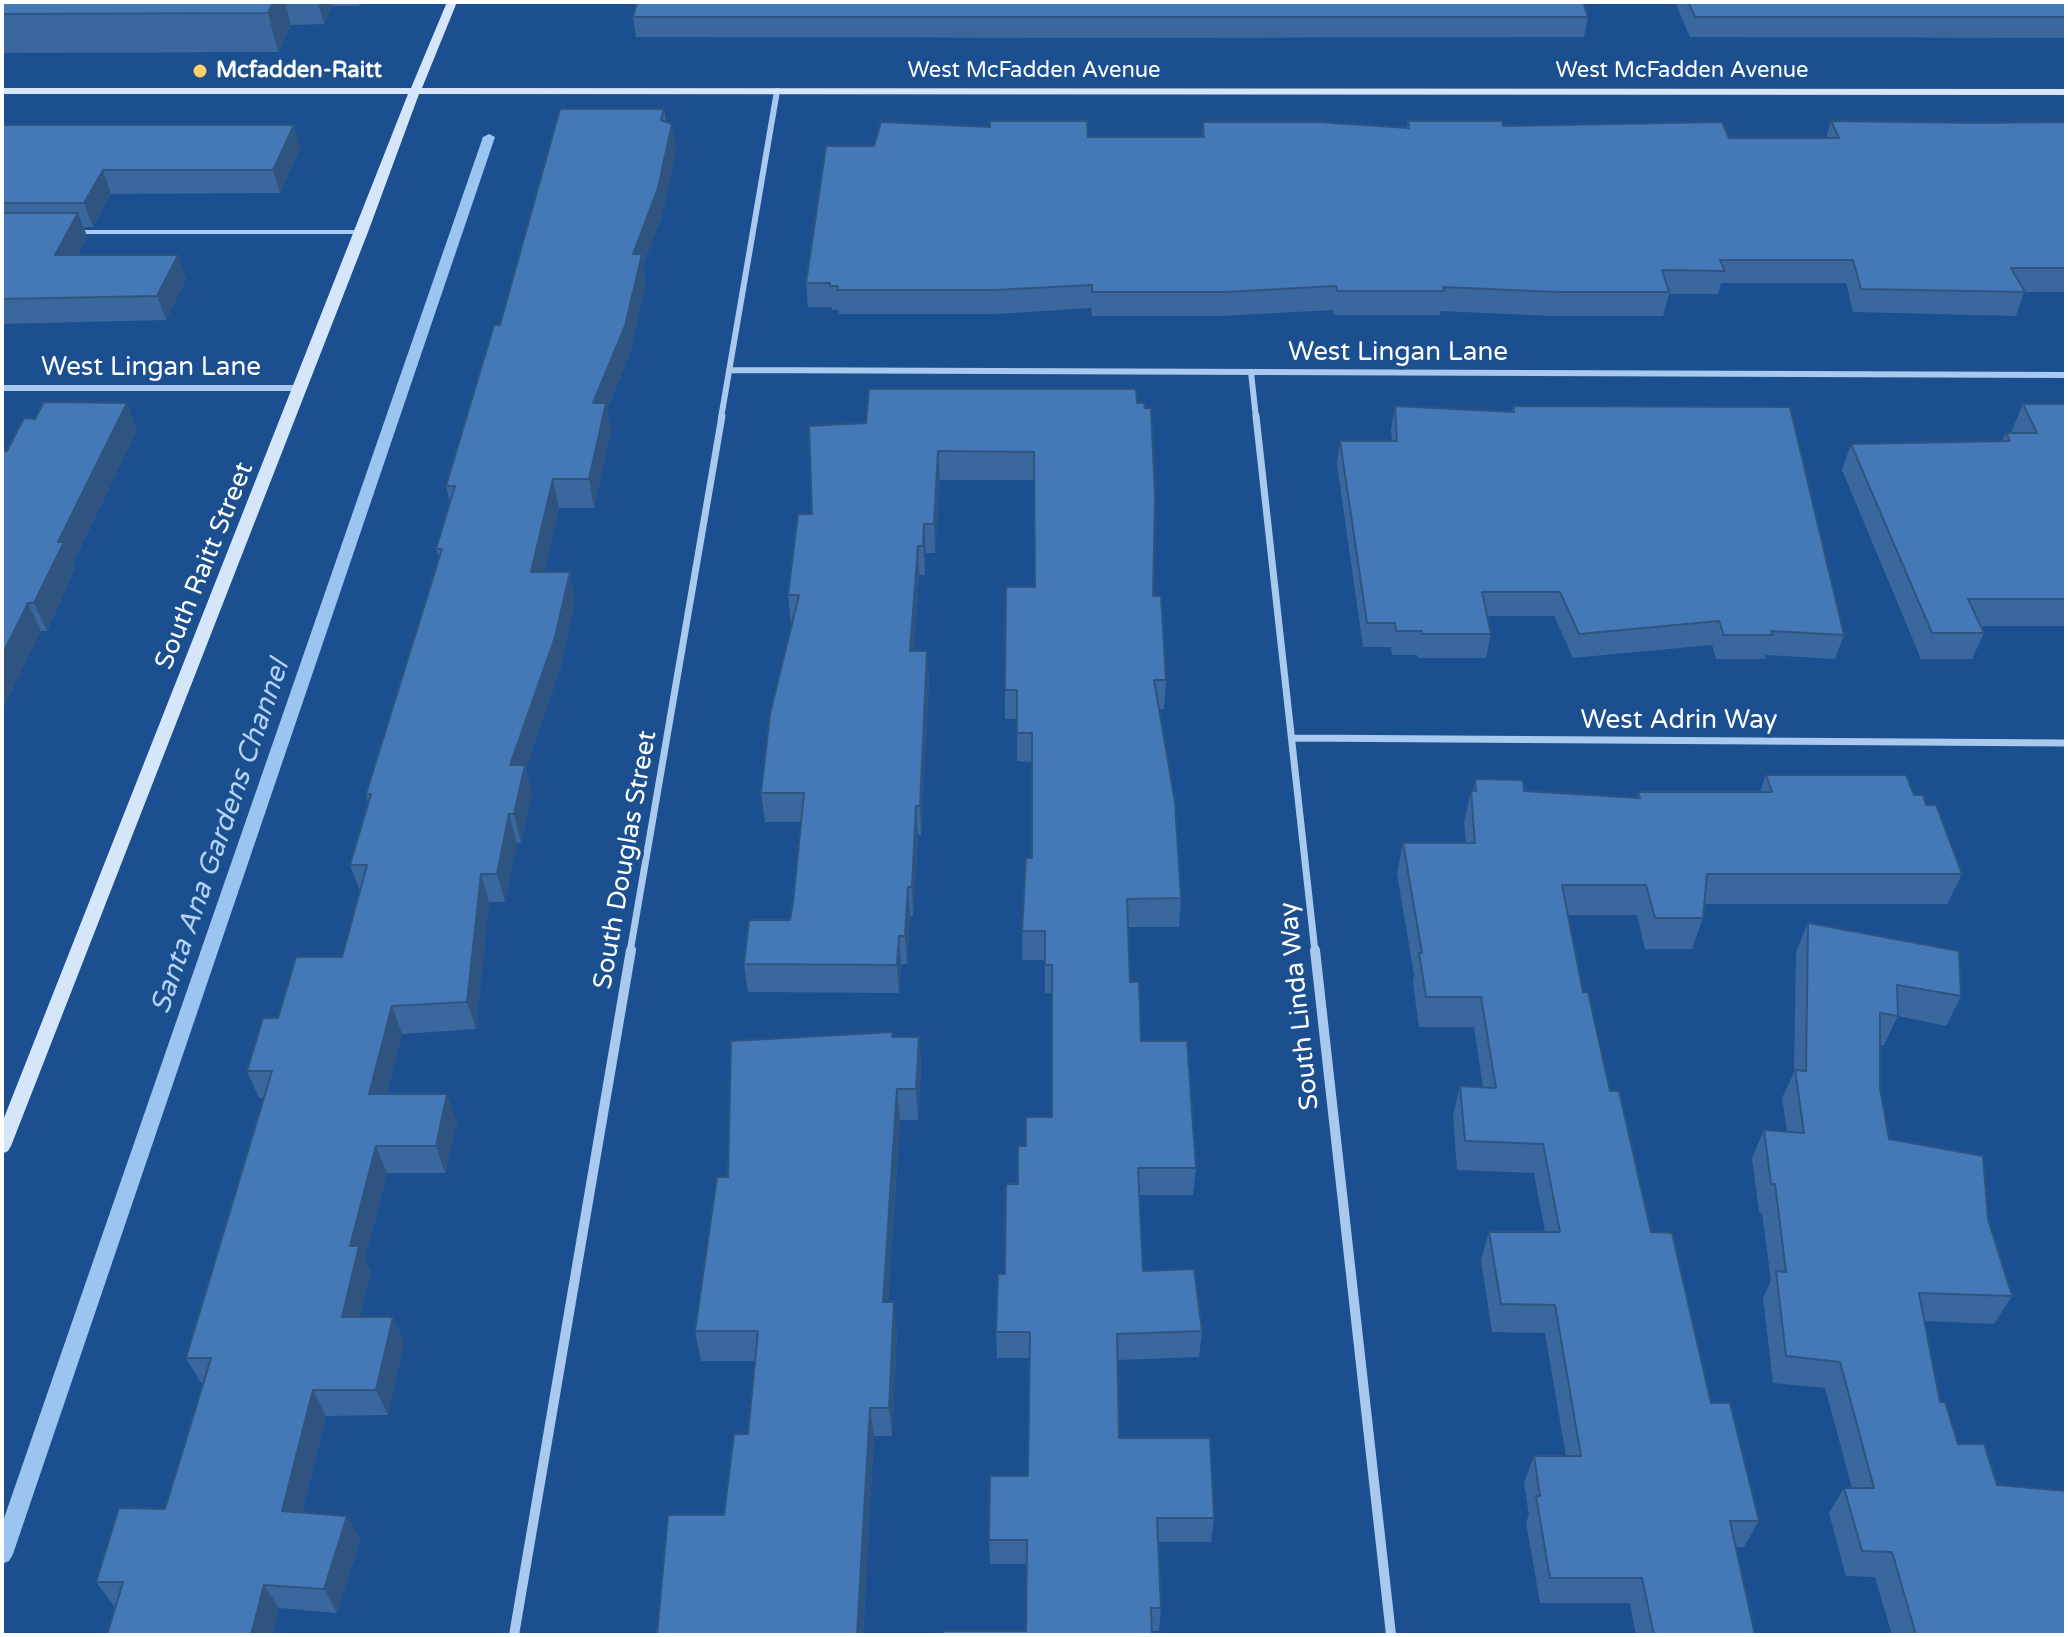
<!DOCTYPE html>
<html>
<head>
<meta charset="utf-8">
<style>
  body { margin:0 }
  #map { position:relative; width:2068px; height:1637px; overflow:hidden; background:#1b4f8f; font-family:"Varela Round",sans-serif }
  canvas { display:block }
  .frame { position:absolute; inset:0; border:4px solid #fff; pointer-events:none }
</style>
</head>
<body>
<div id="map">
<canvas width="2068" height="1637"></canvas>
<div class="frame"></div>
</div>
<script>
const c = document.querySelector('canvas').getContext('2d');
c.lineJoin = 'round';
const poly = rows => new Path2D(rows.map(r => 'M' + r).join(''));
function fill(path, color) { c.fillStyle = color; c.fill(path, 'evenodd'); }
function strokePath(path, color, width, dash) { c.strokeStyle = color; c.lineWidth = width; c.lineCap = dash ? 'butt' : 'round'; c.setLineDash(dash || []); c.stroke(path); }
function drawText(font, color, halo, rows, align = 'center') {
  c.font = font + ' "Varela Round",sans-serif'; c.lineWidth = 7; c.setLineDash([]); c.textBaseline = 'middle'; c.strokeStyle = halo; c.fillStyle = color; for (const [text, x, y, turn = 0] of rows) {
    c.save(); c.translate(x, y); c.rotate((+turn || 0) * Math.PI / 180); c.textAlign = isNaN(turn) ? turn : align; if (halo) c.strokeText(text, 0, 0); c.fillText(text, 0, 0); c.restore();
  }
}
fill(poly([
  [489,134,495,137,13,1554,9,1561,2,1564,2,1524,483,137,489,134]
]), '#9cc4f0');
strokePath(poly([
  [78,232,358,232]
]), '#a9c9ee', 4);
strokePath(poly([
  [730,370,2066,375],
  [1251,372,1256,418],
  [2,388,300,388],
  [721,418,777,91]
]), '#a9c9ee', 6);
strokePath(poly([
  [1256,416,1315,952],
  [1293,738,2066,743],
  [630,952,722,416]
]), '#a9c9ee', 7);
strokePath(poly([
  [1315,950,1391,1635],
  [514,1635,631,950]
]), '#a9c9ee', 10);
fill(poly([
  [447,2,457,2,422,88,2066,89,2066,95,419,94,368,232,11,1146,8,1151,2,1154,2,1123,408,94,2,94,2,88,411,88,447,2]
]), '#d6e6fa');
fill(poly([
  [2,2,360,2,359,6,332,6,324,24,291,25,278,52,3,53],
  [1675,2,2066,2,2066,38,1690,37],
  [633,17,1588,17,1584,37,1124,38,636,37],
  [664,109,666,121,676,150,662,216,643,265,646,282,630,353,607,410,611,431,594,508,559,508,544,572,575,600,561,666,526,769,532,793,521,843,517,843,505,902,489,902,476,1029,402,1034,387,1094,457,1122,445,1173,387,1173,365,1259,371,1272,360,1317,393,1317,404,1343,388,1415,326,1416,302,1512,347,1516,360,1540,337,1613,279,1608,272,1635,107,1635,116,1606,114,1606,96,1582,165,1509,203,1383,201,1383,186,1358,264,1098,259,1098,247,1071,278,1018,342,957,360,891,350,865,368,803,366,794,439,558,436,549,450,503,446,486,500,325],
  [1408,121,1729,138,1826,138,1831,121,1977,123,2066,122,2066,292,2024,292,2016,316,1853,312,1846,283,1721,283,1718,294,1669,294,1663,316,1551,316,1440,311,1440,315,1334,315,1333,310,1222,316,1092,316,1091,308,996,314,839,314,839,310,832,310,832,307,808,307,806,283,874,146,1088,137,1202,137,1203,122,1407,127],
  [2,125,300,148,280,193,111,194,93,227,84,227,87,237,77,255,178,255,186,279,166,320,2,324],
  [1136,389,1153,596,1166,680,1164,709,1159,709,1181,898,1179,927,1128,927,1130,982,1141,1041,1196,1168,1193,1195,1140,1195,1143,1271,1202,1331,1199,1357,1118,1360,1119,1438,1214,1518,1211,1542,1158,1542,1161,1608,1159,1631,1026,1631,1027,1564,990,1564,989,1540,1028,1476,1030,1358,997,1358,996,1332,1018,1184,1026,1146,1052,1117,1052,993,1045,993,1045,960,1022,960,1022,931,1032,858,1032,762,1017,761,1017,719,1005,719,1005,690,1035,587,1034,480,940,480,935,553,926,553,925,575,919,575,914,651,927,651,929,680,921,835,918,835,913,916,910,916,907,964,901,964,899,993,748,992,744,964,790,920,793,903,801,822,765,822,761,793,792,623,791,623,788,595,812,514,866,423],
  [2023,404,2066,404,2066,630,2065,626,1980,626,1984,633,1972,659,1921,659,1842,470,1851,444,2002,441,2006,433,2013,433,2012,430],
  [1395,406,1511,412,1513,406,1844,635,1835,659,1766,655,1765,659,1716,659,1712,645,1573,658,1554,616,1487,616,1491,634,1486,658,1418,658,1417,655,1392,655,1391,647,1363,647,1337,464,1340,441,1392,441,1391,430],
  [137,430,73,563,75,569,47,631,41,631,2,710,7,451],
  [1766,775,1914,795,1926,805,1962,874,1947,904,1704,904,1703,918,1692,949,1645,949,1637,915,1568,915,1583,992,1651,1232,1711,1403,1759,1521,1744,1547,1736,1547,1755,1635,1636,1635,1630,1603,1540,1603,1526,1522,1529,1515,1524,1483,1534,1456,1566,1456,1545,1333,1492,1332,1481,1260,1489,1232,1545,1232,1534,1173,1457,1170,1453,1116,1460,1086,1483,1088,1474,1027,1419,1027,1413,983,1414,975,1397,874,1403,843,1466,843,1464,822,1471,791,1473,791,1475,779,1524,791,1637,798,1638,792,1760,792],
  [1808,923,1961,996,1946,1026,1898,1016,1884,1045,1880,1045,1880,1088,1889,1139,1988,1219,2012,1296,1994,1324,1925,1321,1940,1402,1958,1444,1997,1485,2066,1635,1892,1635,1875,1577,1846,1576,1829,1513,1844,1488,1852,1488,1825,1388,1773,1383,1763,1298,1771,1281,1762,1213,1759,1212,1752,1158,1764,1130,1787,1132,1782,1098,1794,1072,1796,952],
  [893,1037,919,1037,921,1069,918,1120,900,1120,888,1302,897,1332,892,1436,874,1436,863,1635,657,1635,724,1515,748,1434,756,1361,701,1361,695,1331,728,1177]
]), '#3a679d');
fill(poly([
  [273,2,285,2,291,25,278,52,268,13],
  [318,2,331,2,332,6,324,24],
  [672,124,676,150,662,216,643,265,646,282,630,353,607,410,611,431,594,508,589,479,593,403,633,254],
  [294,125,300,148,280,193,273,170],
  [103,170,111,194,93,227,84,203],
  [78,213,87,237,64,279,55,255],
  [178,255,186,279,166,320,157,296],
  [127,403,137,430,73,563,75,569,47,631,34,603,58,542],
  [938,451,940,480,935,553,934,524],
  [553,479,559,508,537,600,531,572],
  [924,524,926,553,925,575,923,546],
  [918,546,919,575,912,680,910,651],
  [570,572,575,600,561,666,526,769,532,793,521,843,514,814,510,765],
  [28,603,41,631,2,710,2,655],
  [927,651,929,680,921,835,920,806],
  [916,806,918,835,913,916,912,887],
  [509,814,517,843,505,902,497,874],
  [481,874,489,902,476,1029,467,1002],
  [908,887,910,916,907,964,905,936],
  [899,936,901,964,899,993,897,965],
  [392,1006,402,1034,380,1122,369,1094],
  [919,1037,921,1069,918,1120,916,1089],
  [897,1089,900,1120,886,1332,883,1302],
  [447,1094,457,1122,445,1173,436,1146],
  [376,1146,387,1173,365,1259,371,1272,354,1343,342,1317,350,1246],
  [894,1302,897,1332,892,1436,889,1408],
  [393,1317,404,1343,388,1415,376,1390],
  [313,1390,326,1416,296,1535,282,1511],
  [870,1408,874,1436,863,1635,857,1635],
  [347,1516,360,1540,337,1613,324,1589],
  [264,1585,279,1608,272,1635,251,1635]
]), '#305480');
const building = poly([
  [2,2,273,2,268,13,2,14,2,2],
  [637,2,1583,2,1588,17,633,17,637,2],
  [1688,2,2066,2,2066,17,1695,17,1688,2],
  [560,109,664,109,661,120,672,124,658,188,633,254,642,254,625,326,593,403,606,403,589,479,553,479,531,572,570,572,555,637,510,765,525,765,514,814,509,814,497,874,481,874,467,1002,392,1006,369,1094,447,1094,436,1146,376,1146,350,1246,359,1246,342,1317,393,1317,376,1390,313,1390,282,1511,347,1516,324,1589,264,1585,251,1635,107,1635,123,1582,96,1582,119,1508,165,1509,211,1358,186,1358,272,1071,247,1071,263,1018,278,1018,296,957,342,957,367,865,350,865,371,794,366,794,442,549,436,549,455,486,446,486,494,325,500,325,560,109],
  [990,121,1087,121,1088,137,1204,137,1203,122,1317,122,1409,128,1408,121,1502,121,1503,126,1722,122,1729,138,1839,138,1831,121,1977,123,2066,122,2066,268,2011,268,2025,292,1861,289,1853,260,1720,260,1725,271,1662,270,1669,292,1556,292,1443,287,1444,291,1337,291,1336,286,1224,292,1092,292,1092,285,995,290,837,290,838,286,830,286,830,283,806,283,826,146,874,146,881,122,990,127,990,121],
  [2,125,294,125,273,170,103,170,84,203,2,203,2,125],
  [2,213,78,213,55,255,178,255,157,296,2,299,2,213],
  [869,389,1136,389,1137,403,1144,403,1145,408,1151,408,1155,496,1153,596,1161,596,1166,680,1154,680,1175,802,1181,898,1127,899,1130,982,1139,982,1141,1041,1187,1041,1196,1168,1138,1168,1143,1271,1194,1269,1202,1331,1117,1334,1119,1438,1210,1438,1214,1518,1157,1518,1161,1608,1151,1608,1152,1635,943,1635,943,1631,1026,1631,1027,1540,989,1540,990,1476,1028,1476,1030,1332,996,1332,998,1274,1005,1274,1006,1184,1018,1184,1018,1146,1026,1146,1026,1117,1052,1117,1052,965,1045,965,1045,931,1022,931,1026,858,1032,858,1032,733,1017,733,1017,690,1005,690,1006,587,1035,587,1034,452,938,451,934,524,924,524,923,546,918,546,910,651,927,651,920,806,916,806,912,887,908,887,905,936,899,936,897,965,744,964,749,920,790,920,793,903,804,793,761,793,770,714,799,595,788,595,798,514,812,514,809,426,866,423,869,389],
  [44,402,127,403,58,542,64,542,34,603,28,603,2,655,2,451,7,451,24,418,35,419,44,402],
  [2023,404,2066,404,2066,599,1968,599,1984,633,1932,633,1851,444,2010,441,2006,433,2037,433,2023,404],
  [1395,406,1514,412,1513,406,1790,407,1844,635,1771,631,1773,635,1724,635,1719,621,1579,634,1560,592,1482,592,1491,634,1422,634,1422,631,1396,631,1395,623,1367,623,1340,441,1397,441,1395,406],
  [1766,775,1906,775,1914,795,1923,795,1926,805,1936,805,1962,874,1707,874,1703,918,1655,918,1646,885,1562,885,1583,992,1588,992,1610,1091,1619,1091,1651,1232,1672,1233,1711,1403,1730,1403,1759,1521,1730,1521,1755,1635,1654,1635,1642,1578,1550,1578,1536,1496,1540,1496,1534,1456,1581,1456,1555,1305,1501,1304,1489,1232,1560,1232,1543,1144,1465,1141,1460,1086,1496,1088,1481,997,1426,997,1419,953,1422,953,1403,843,1475,843,1471,791,1476,791,1475,779,1523,780,1524,791,1640,798,1638,792,1772,792,1766,775],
  [1808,923,1959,951,1961,996,1897,985,1898,1016,1880,1013,1880,1088,1889,1139,1983,1156,1988,1219,2012,1296,1919,1293,1940,1402,1945,1402,1958,1444,1984,1444,1997,1485,2066,1491,2066,1635,1916,1635,1892,1552,1862,1551,1844,1488,1874,1488,1840,1362,1786,1356,1776,1271,1786,1272,1775,1184,1771,1184,1764,1130,1804,1133,1795,1070,1806,1071,1808,923],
  [893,1032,892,1037,919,1037,916,1089,897,1089,883,1302,894,1302,889,1408,870,1408,857,1635,657,1635,668,1515,724,1515,734,1434,748,1434,758,1331,695,1331,717,1177,728,1177,731,1041,893,1032]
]);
fill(building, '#4478b7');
strokePath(building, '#305480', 2);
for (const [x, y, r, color] of [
  [200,71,8,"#ffd166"]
]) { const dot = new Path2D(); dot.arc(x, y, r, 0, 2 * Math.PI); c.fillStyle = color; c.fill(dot); strokePath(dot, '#1b4f8f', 3); }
drawText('bold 22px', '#fff', '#1b4f8f', [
  ["Mcfadden-Raitt",216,71]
], 'left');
drawText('22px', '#fff', '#1b4f8f', [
  ["West McFadden Avenue",1034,71],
  ["West McFadden Avenue",1682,71]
]);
drawText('26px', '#fff', '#1b4f8f', [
  ["West Lingan Lane",1398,353],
  ["West Lingan Lane",151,368],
  ["South Raitt Street",205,566,-68],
  ["West Adrin Way",1679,721],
  ["South Douglas Street",626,860,-80],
  ["South Linda Way",1300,1006,-96]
]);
drawText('italic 28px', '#b5d3f5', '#1b4f8f', [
  ["Santa Ana Gardens Channel",221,837,-71]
]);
</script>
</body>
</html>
